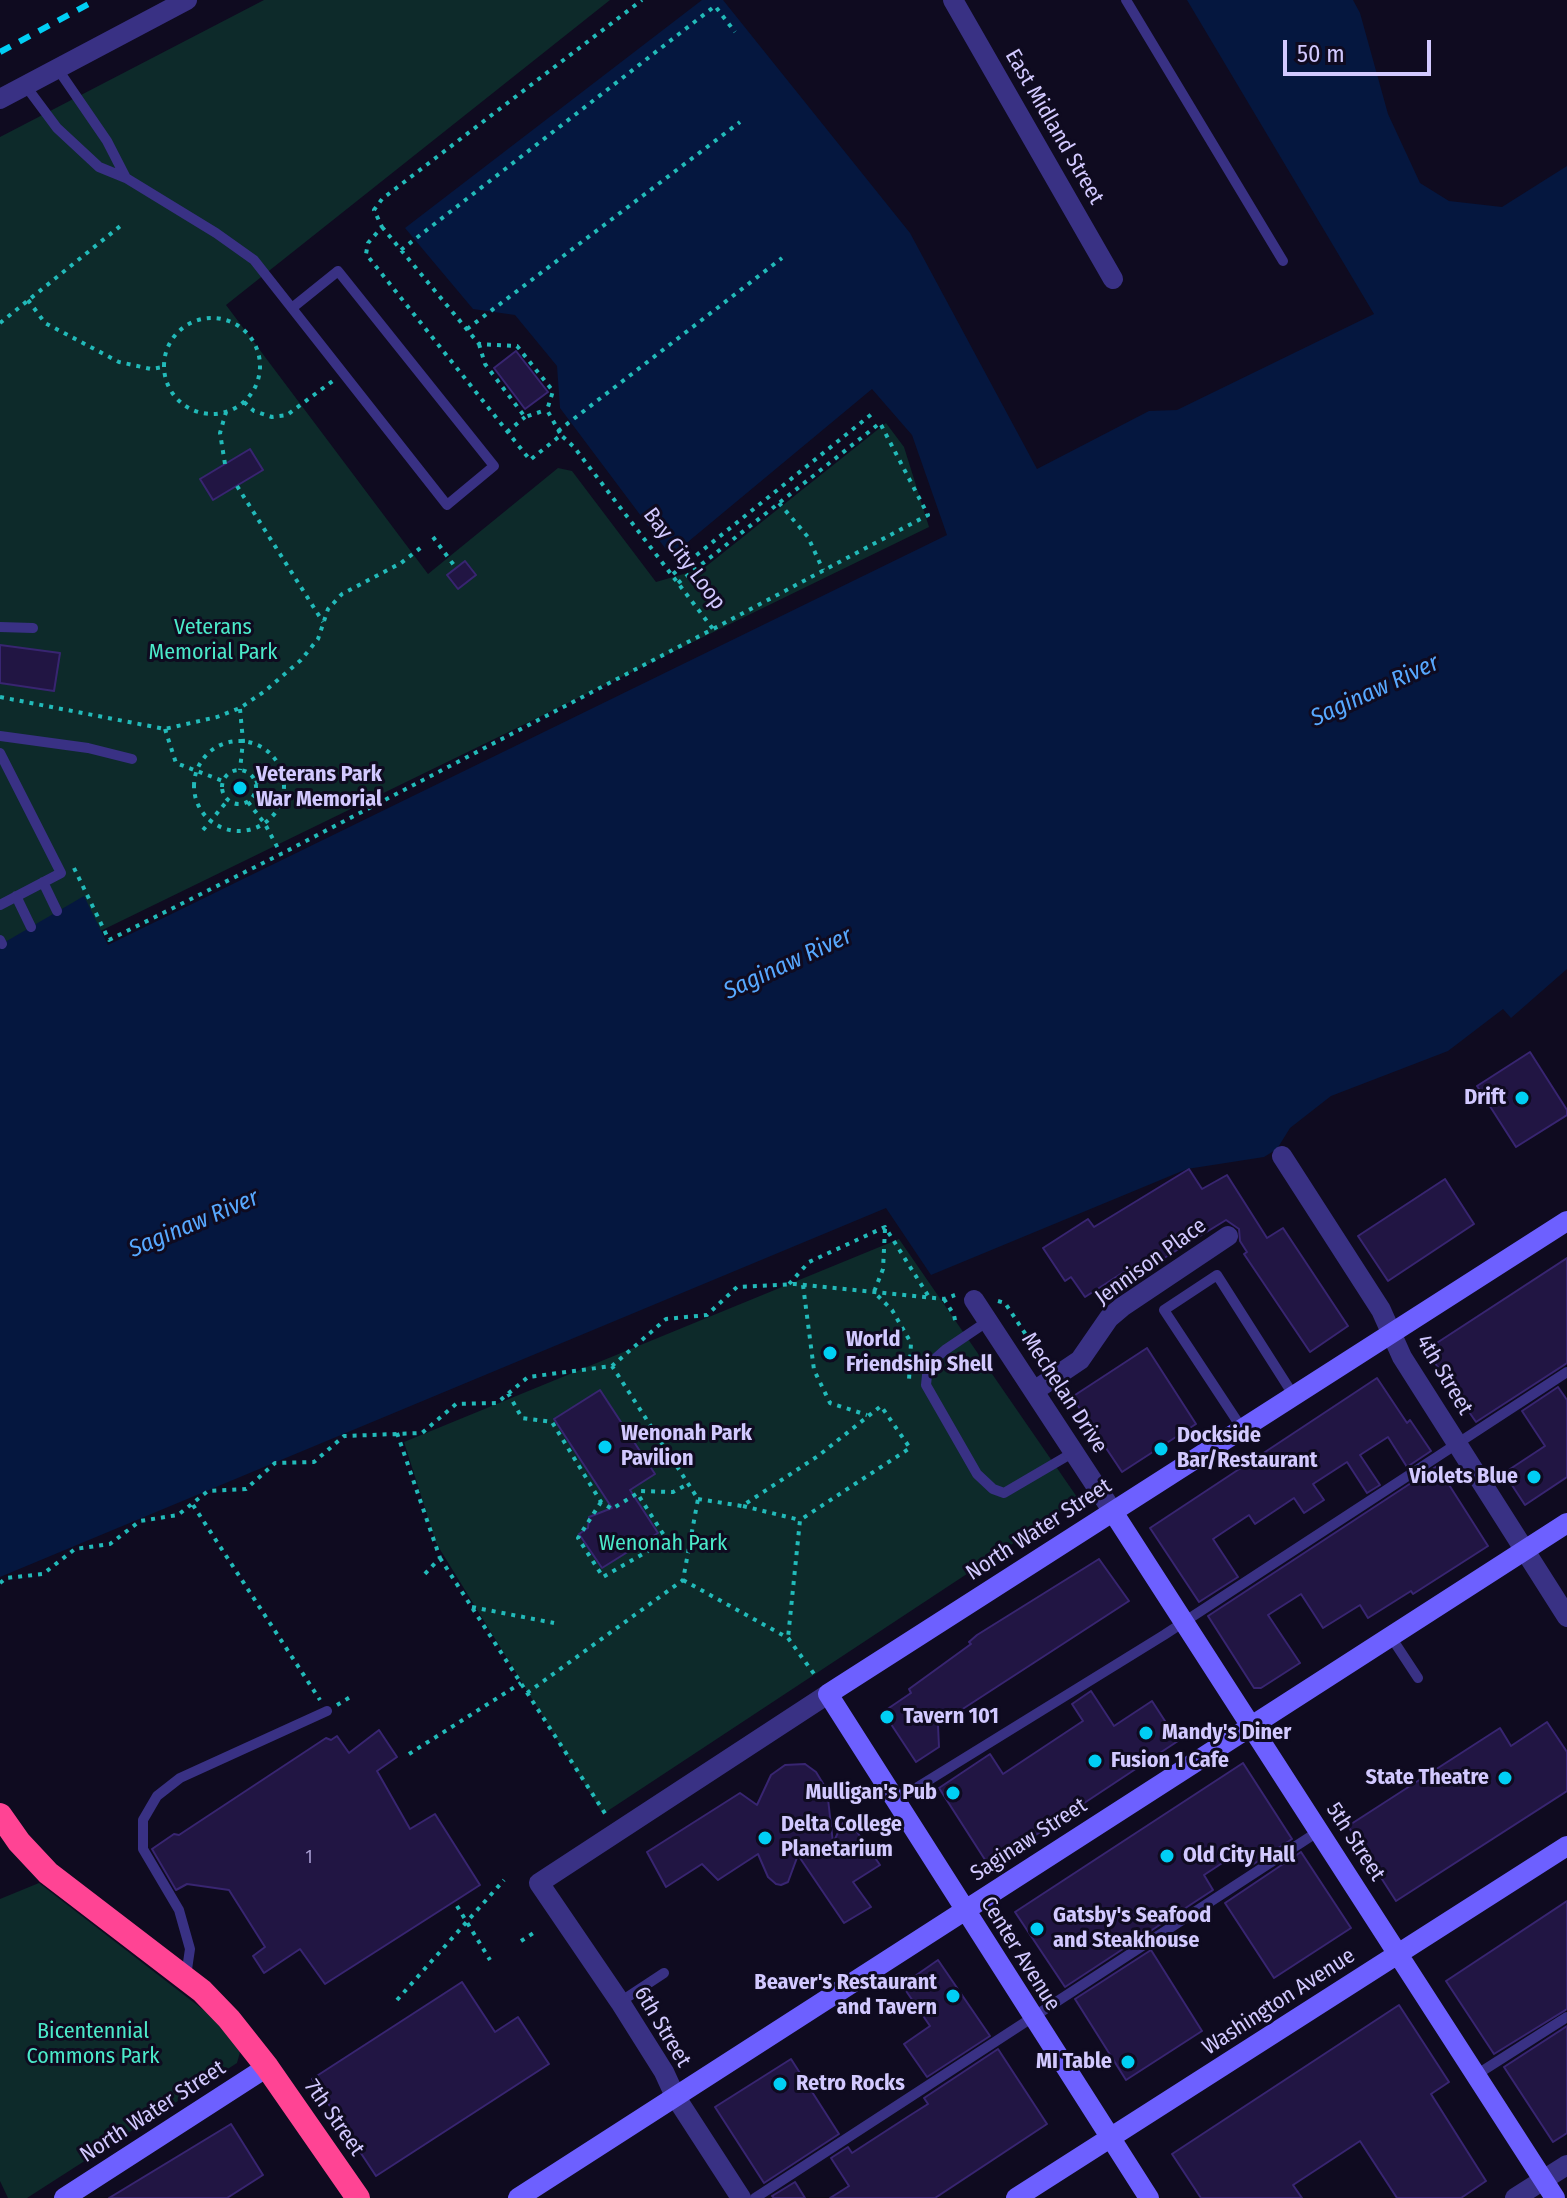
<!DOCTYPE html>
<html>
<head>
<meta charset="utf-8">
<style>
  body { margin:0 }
  #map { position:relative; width:1567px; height:2198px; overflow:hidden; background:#0f0b20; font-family:"Fira Sans Condensed",sans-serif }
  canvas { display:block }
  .scale { position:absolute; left:1283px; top:40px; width:148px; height:36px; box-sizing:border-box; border:4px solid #d2c9ff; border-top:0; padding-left:10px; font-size:24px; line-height:28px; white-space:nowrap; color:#d2c9ff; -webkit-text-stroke:6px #0f0b20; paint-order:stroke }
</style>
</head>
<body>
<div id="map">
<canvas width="1567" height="2198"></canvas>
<div class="scale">50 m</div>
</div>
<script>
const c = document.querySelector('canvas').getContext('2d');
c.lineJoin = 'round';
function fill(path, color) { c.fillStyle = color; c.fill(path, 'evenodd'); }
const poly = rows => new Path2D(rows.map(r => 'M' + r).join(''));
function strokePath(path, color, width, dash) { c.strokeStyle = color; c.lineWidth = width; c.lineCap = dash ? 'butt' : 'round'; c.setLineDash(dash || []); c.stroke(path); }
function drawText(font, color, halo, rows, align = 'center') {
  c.font = font + ' "Fira Sans Condensed",sans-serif'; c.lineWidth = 6; c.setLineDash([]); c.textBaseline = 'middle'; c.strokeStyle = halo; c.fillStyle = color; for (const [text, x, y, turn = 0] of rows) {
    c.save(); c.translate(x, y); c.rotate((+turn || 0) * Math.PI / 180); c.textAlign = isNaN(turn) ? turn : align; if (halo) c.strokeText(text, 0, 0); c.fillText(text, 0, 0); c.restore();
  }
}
fill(poly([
  [264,0,610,0,226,305,428,574,558,468,572,471,656,582,704,568,886,423,904,447,929,527,0,980,0,137],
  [899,1239,1079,1500,603,1814,436,1543,404,1442],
  [39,1883,223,2025,242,2045,237,2063,27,2198,8,2198,0,2181,0,1899]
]), '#0d2a2a');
fill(poly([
  [702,0,723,0,910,233,1037,469,1149,411,1177,410,1374,314,1187,0,1353,0,1360,13,1388,114,1420,183,1449,201,1502,207,1567,166,1567,969,1511,1018,1503,1009,1448,1051,1331,1096,1290,1128,1277,1149,1264,1157,1187,1169,931,1275,886,1208,0,1577,0,945,84,896,108,945,947,535,912,435,872,389,671,556,560,408,557,366,515,315,473,309,405,228]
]), '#05173f');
const building = poly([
  [516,351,548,392,525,409,494,368,516,351],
  [250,449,263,470,213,500,200,479,250,449],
  [465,561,476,575,458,589,447,575,465,561],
  [0,645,60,653,54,691,0,683,0,645],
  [1530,1052,1567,1110,1567,1115,1516,1147,1477,1086,1530,1052],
  [1189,1169,1202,1189,1227,1175,1267,1238,1283,1228,1348,1326,1310,1352,1244,1254,1247,1252,1240,1241,1239,1229,1226,1220,1135,1276,1130,1268,1085,1297,1071,1277,1065,1281,1043,1248,1088,1219,1094,1227,1189,1169],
  [1445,1179,1474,1224,1388,1281,1358,1236,1445,1179],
  [1567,1258,1567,1363,1476,1422,1426,1350,1567,1258],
  [1147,1348,1196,1424,1122,1472,1072,1397,1147,1348],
  [1377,1378,1407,1423,1410,1420,1431,1451,1407,1467,1388,1437,1360,1455,1380,1485,1367,1493,1347,1462,1313,1484,1324,1500,1304,1513,1294,1498,1255,1524,1249,1515,1213,1539,1238,1577,1199,1602,1150,1528,1377,1378],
  [1558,1387,1567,1400,1567,1477,1525,1505,1504,1473,1545,1446,1522,1411,1558,1387],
  [600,1390,655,1474,630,1490,658,1533,602,1568,579,1534,588,1528,589,1517,612,1508,554,1419,600,1390],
  [1437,1466,1488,1546,1413,1594,1411,1591,1368,1618,1360,1605,1323,1628,1301,1594,1268,1615,1300,1663,1261,1688,1254,1688,1208,1616,1437,1466],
  [1099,1559,1129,1601,938,1725,939,1747,916,1762,883,1712,911,1693,909,1689,971,1644,969,1642,977,1635,1099,1559],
  [1091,1691,1114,1726,1152,1701,1178,1741,989,1866,939,1788,990,1754,1003,1774,1083,1721,1072,1704,1091,1691],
  [1547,1722,1567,1752,1567,1791,1396,1901,1348,1826,1500,1728,1511,1746,1547,1722],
  [379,1730,397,1757,377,1771,410,1829,435,1814,480,1885,325,1984,300,1949,264,1973,253,1956,265,1947,229,1890,187,1884,176,1890,152,1849,174,1834,179,1835,326,1738,331,1740,337,1736,349,1753,379,1730],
  [1243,1763,1292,1839,1246,1869,1236,1854,1204,1875,1213,1890,1065,1987,1015,1912,1243,1763],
  [805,1764,816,1772,827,1790,833,1843,846,1816,880,1865,853,1882,871,1907,844,1923,798,1855,788,1882,781,1885,776,1884,768,1877,758,1854,718,1880,702,1864,666,1887,647,1852,740,1793,757,1805,771,1775,785,1765,805,1764],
  [1301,1852,1351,1928,1274,1978,1225,1903,1301,1852],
  [1567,1901,1567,2009,1494,2054,1446,1981,1567,1901],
  [1151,1950,1202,2031,1126,2080,1075,1999,1151,1950],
  [938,1960,990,2036,927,2077,904,2044,930,2026,902,1985,938,1960],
  [462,1982,495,2032,518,2017,549,2064,376,2176,312,2079,462,1982],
  [1399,2005,1449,2082,1431,2094,1486,2181,1461,2198,1397,2198,1360,2141,1293,2185,1302,2198,1201,2198,1172,2154,1399,2005],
  [1567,2026,1567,2133,1553,2142,1504,2067,1567,2026],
  [998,2049,1047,2124,935,2198,830,2198,849,2186,831,2158,848,2147,852,2153,909,2116,928,2104,924,2098,998,2049],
  [791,2059,839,2134,764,2183,715,2107,791,2059],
  [231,2124,263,2175,227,2198,109,2198,231,2124],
  [795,2182,805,2198,774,2198,772,2196,795,2182]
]);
fill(building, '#211543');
strokePath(building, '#382571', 2);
strokePath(poly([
  [382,227,479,344,517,346,553,391,547,410,561,435],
  [401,250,715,6,735,32],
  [28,300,45,323,119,362,151,369,163,367],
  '164 366a48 48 0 1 1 96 0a48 48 0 1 1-96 0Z',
  [0,323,124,223],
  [467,329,740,122],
  [479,344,485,364,525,417,546,410],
  [244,402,254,411,272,417,287,415,334,380],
  [558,431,782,258],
  [507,432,525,417],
  [225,464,220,433,226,412],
  [237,486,323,622],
  [779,503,808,537,823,570],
  [433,537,456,568],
  [673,574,873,413],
  [678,583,880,423,928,515,713,629],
  [0,697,165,729,217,717,240,708,265,691,301,660,318,639,328,609,342,594,401,563,423,546],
  [240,709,243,741,240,770],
  [165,729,176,763,223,781],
  '194 786a45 45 0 1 1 90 0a45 45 0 1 1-90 0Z',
  '222 787a17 17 0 1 1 34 0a17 17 0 1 1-34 0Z',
  [255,783,291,772],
  [248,802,265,824,281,854],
  [203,830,228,800],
  [74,868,109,940,281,854,713,629,574,447,561,435,530,460,366,254,368,243,382,227,374,210,382,199,642,0],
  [885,1229,883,1269,874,1292,892,1310,911,1343,909,1380],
  [789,1284,809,1262,885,1227,929,1297],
  [803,1285,814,1370,830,1403,867,1415],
  [944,1299,954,1315,956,1325],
  [998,1301,1005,1303,1040,1356],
  [508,1393,522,1418,552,1422,601,1502,612,1509,641,1491,673,1492,688,1484],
  [397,1433,440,1558,421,1578],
  [698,1499,742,1506,818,1456,881,1406,910,1448,800,1520],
  [601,1502,578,1538,603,1577,667,1540,637,1493],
  [193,1505,320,1700],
  [743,1506,800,1520,788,1638],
  [440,1558,608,1818],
  [683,1580,788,1638,817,1678],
  [0,1583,6,1578,43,1574,75,1549,110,1544,140,1521,178,1515,208,1491,246,1489,275,1463,314,1462,344,1436,422,1433,456,1404,497,1403,528,1377,612,1366,666,1319,707,1315,737,1287,795,1284,944,1299,955,1295],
  [472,1607,554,1623],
  [527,1693,683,1580,698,1499,612,1366],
  [337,1705,352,1696],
  [409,1754,521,1683],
  [457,1906,490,1960],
  [521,1941,535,1932],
  [397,2000,504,1880]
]), '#22bab9', 4, [4, 6]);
strokePath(poly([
  [1126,0,1283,261],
  [57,68,107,141,126,178],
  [25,85,57,128,99,167,126,178,216,233,254,260,447,505,494,466,338,271,292,308],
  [0,627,33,628],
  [0,736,88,748,132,759],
  [0,753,61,873,0,905],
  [43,882,57,911],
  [16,896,31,927],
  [0,940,2,944],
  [988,1321,945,1350,928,1365,926,1385,977,1474,993,1489,1004,1493,1074,1452],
  [1243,1430,1164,1310,1217,1275,1294,1396],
  [1391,1637,1418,1678],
  [895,1801,1164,1635,1567,1372],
  [186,1976,190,1949,179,1910,143,1849,143,1820,157,1796,180,1778,327,1711],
  [620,2002,664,1973],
  [1476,2075,1567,2017],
  [755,2198,1319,1831]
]), '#393184', 10);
strokePath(poly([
  [953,0,1113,279],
  [0,99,187,0],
  [1282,1156,1381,1310,1402,1357,1567,1617],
  [974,1300,1113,1512],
  [1034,1391,1080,1360,1109,1318,1122,1307,1228,1236],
  [741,2198,675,2096,664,2072,620,2002,539,1883,828,1694],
  [1515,2198,1567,2165]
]), '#393184', 20);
strokePath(poly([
  [1113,1512,1555,2198],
  [64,2198,267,2067],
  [518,2198,1567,1523],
  [1016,2198,1567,1846],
  [1149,2198,828,1694,1567,1221]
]), '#6d60ff', 20);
strokePath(poly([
  [0,1815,19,1842,48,1873,202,1991,229,2019,267,2067,358,2198]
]), '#ff4494', 24);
strokePath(poly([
  [0,52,96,0]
]), '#00cff4', 6, [12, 10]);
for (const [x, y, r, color] of [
  [240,788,8,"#00cff4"],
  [1522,1098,8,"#00cff4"],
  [830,1353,8,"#00cff4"],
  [605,1447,8,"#00cff4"],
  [1161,1449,8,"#00cff4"],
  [1534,1477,8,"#00cff4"],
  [887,1717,8,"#00cff4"],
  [1146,1733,8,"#00cff4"],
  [1095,1761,8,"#00cff4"],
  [1505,1778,8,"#00cff4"],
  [953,1793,8,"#00cff4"],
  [765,1838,8,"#00cff4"],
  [1167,1856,8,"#00cff4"],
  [1037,1929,8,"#00cff4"],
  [953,1996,8,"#00cff4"],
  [1128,2062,8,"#00cff4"],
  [780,2084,8,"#00cff4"]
]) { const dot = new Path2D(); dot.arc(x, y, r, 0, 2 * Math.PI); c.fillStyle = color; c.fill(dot); strokePath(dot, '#0f0b20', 3); }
drawText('18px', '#a69cd0', null, [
  ["1",309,1858]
]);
drawText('22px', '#d2c9ff', '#0f0b20', [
  ["East Midland Street",1054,127,60],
  ["Bay City Loop",684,559,53],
  ["Jennison Place",1151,1262,-36],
  ["4th Street",1444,1375,59],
  ["Mechelan Drive",1064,1393,57],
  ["North Water Street",1039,1530,-33],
  ["Saginaw Street",1029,1840,-33],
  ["5th Street",1355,1842,57],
  ["Center Avenue",1020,1954,58],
  ["Washington Avenue",1279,2002,-33],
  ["6th Street",662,2027,59],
  ["North Water Street",153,2112,-33],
  ["7th Street",334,2118,55]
]);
drawText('22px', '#4beaca', '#0f0b20', [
  ["Veterans",213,628],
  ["Memorial Park",213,653],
  ["Wenonah Park",663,1544],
  ["Bicentennial",93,2032],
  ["Commons Park",93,2057]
]);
drawText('bold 22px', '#d2c9ff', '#0f0b20', [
  ["Veterans Park",256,775],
  ["War Memorial",256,800],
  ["Drift",1506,1098,"right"],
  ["World",846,1340],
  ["Friendship Shell",846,1365],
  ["Wenonah Park",621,1434],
  ["Pavilion",621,1459],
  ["Dockside",1177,1436],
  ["Bar/Restaurant",1177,1461],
  ["Violets Blue",1518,1477,"right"],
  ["Tavern 101",903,1717],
  ["Mandy's Diner",1162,1733],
  ["Fusion 1 Cafe",1111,1761],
  ["State Theatre",1489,1778,"right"],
  ["Mulligan's Pub",937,1793,"right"],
  ["Delta College",781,1825],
  ["Planetarium",781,1850],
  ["Old City Hall",1183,1856],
  ["Gatsby's Seafood",1053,1916],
  ["and Steakhouse",1053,1941],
  ["Beaver's Restaurant",937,1983,"right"],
  ["and Tavern",937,2008,"right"],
  ["MI Table",1112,2062,"right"],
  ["Retro Rocks",796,2084]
], 'left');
drawText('italic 24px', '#57a8ff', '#0f0b20', [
  ["Saginaw River",1375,691,-25],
  ["Saginaw River",788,964,-25],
  ["Saginaw River",194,1224,-23]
]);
</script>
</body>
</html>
